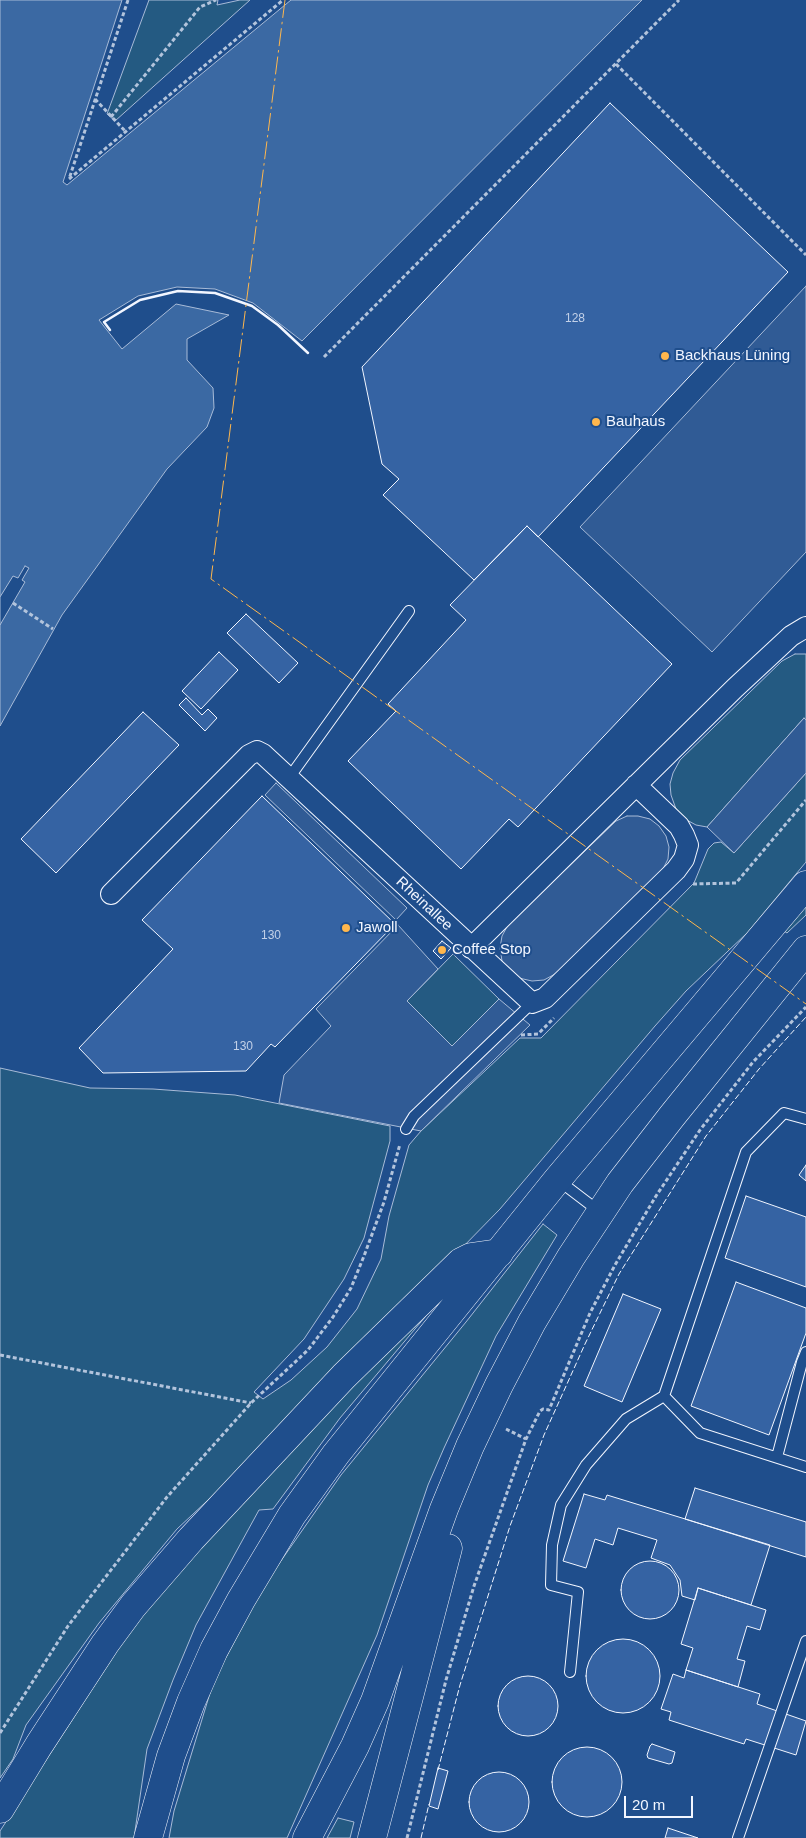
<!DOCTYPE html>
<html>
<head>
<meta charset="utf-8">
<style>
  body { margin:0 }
  #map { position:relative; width:806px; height:1838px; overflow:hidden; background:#1f4e8c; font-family:Helvetica,sans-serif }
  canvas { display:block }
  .scale { position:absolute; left:624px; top:1796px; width:69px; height:22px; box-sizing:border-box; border:2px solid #f2f6ff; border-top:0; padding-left:6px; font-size:15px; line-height:18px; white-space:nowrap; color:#f2f6ff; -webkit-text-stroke:4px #1f4e8c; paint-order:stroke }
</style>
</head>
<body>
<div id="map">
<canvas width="806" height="1838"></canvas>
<div class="scale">20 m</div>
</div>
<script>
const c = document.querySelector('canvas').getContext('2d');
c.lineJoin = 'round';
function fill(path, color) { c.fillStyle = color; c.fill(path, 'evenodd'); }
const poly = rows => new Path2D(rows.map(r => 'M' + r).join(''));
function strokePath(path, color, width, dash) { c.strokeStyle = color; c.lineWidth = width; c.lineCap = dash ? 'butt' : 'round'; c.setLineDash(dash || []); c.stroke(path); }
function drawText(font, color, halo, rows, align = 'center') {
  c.font = font + ' Helvetica,sans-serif'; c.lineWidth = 4; c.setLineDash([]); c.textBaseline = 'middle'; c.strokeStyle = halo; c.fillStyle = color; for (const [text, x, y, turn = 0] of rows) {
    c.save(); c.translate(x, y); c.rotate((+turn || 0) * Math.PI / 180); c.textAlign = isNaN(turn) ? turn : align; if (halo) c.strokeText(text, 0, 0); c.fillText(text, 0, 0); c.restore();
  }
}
const green = poly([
  [149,0,218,0,217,5,240,0,250,0,115,121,107,114,149,0],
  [795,654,806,654,806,720,804,718,707,827,696,825,685,819,676,809,671,795,670,784,673,773,680,760,782,661,795,654],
  [806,773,806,862,747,933,686,991,655,1026,500,1209,241,1474,237,1473,177,1529,99,1623,26,1725,13,1759,0,1778,0,1068,90,1088,153,1089,235,1095,390,1126,390,1141,364,1238,344,1279,304,1339,254,1392,263,1399,291,1380,327,1347,357,1309,381,1259,389,1216,409,1145,421,1131,520,1038,541,1038,694,883,708,849,714,843,721,842,734,853,806,773],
  [806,906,806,915,787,933,784,931,806,906],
  [453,954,499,999,452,1046,407,1001,453,954],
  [543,1224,557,1235,496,1336,444,1448,428,1485,377,1635,287,1838,169,1838,174,1811,214,1680,264,1585,341,1475,466,1322,543,1224],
  [431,1310,340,1418,273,1509,259,1510,196,1625,173,1680,147,1749,134,1838,0,1838,0,1831,137,1620,216,1525,369,1363,431,1310],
  [338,1818,354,1822,350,1838,327,1838,338,1818]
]);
fill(green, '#245a82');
strokePath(green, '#a8bbd7', 1);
const parking = poly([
  [806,286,806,552,712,652,580,527,806,286],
  [804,718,806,720,806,773,734,853,707,827,804,718],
  [276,783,407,908,396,920,265,795,276,783],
  [627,816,638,816,650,819,659,826,666,836,669,847,668,859,663,869,555,974,544,980,532,981,519,978,509,971,502,961,500,948,502,936,508,925,616,821,627,816],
  [398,925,438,969,407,1001,452,1046,499,999,530,1025,421,1131,279,1103,284,1075,331,1026,316,1009,398,925]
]);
fill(parking, '#305b95');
strokePath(parking, '#a8bbd7', 1);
const water = poly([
  [0,0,122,0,63,182,67,185,291,0,642,0,302,341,253,303,215,289,177,287,138,296,99,320,122,349,176,304,229,315,187,339,187,360,213,388,214,408,207,427,167,469,62,615,0,726,0,0]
]);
fill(water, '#3b69a3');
strokePath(water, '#a8bbd7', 1);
const pier = poly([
  [25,566,29,568,22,580,25,582,0,625,0,597,13,576,18,578,25,566]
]);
fill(pier, '#1f4e8c');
strokePath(pier, '#a8bbd7', 1);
const building = poly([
  [610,103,788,272,538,537,527,526,474,580,383,495,399,479,382,464,362,367,610,103],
  [527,526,672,664,518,827,509,819,461,869,348,761,396,711,388,704,466,620,450,605,527,526],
  [246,614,298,663,279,683,227,633,246,614],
  [219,652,238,670,201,709,182,691,219,652],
  [186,698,202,715,208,709,217,718,205,731,179,705,186,698],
  [143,712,179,745,56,873,21,839,143,712],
  [262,796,395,924,275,1047,271,1044,246,1071,103,1073,79,1048,173,949,142,920,262,796],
  [442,941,451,948,441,959,433,951,442,941],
  [806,1165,806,1181,799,1175,806,1165],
  [746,1196,806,1217,806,1287,725,1258,746,1196],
  [736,1282,806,1308,806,1333,769,1435,691,1406,736,1282],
  [623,1294,661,1309,622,1402,584,1386,623,1294],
  [695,1488,806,1522,806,1557,685,1519,695,1488],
  [584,1494,605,1500,607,1495,770,1545,751,1605,698,1588,695,1600,682,1596,680,1580,670,1565,651,1558,657,1540,618,1528,613,1545,595,1539,586,1568,563,1561,584,1494],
  '621 1590a29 29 0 1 1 58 0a29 29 0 1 1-58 0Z',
  [698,1588,766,1610,760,1630,747,1626,737,1659,745,1661,738,1687,686,1670,693,1648,681,1644,698,1588],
  '586 1676a37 37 0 1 1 74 0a37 37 0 1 1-74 0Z',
  [686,1670,760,1694,757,1704,806,1721,796,1755,746,1739,744,1744,669,1720,671,1712,661,1709,673,1674,684,1678,686,1670],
  '498 1706a30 30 0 1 1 60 0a30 30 0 1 1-60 0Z',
  [652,1744,675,1752,672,1763,669,1764,648,1758,647,1755,650,1746,652,1744],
  '552 1782a35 35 0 1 1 70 0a35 35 0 1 1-70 0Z',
  [438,1768,448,1771,438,1809,429,1806,438,1768],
  '469 1802a30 30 0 1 1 60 0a30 30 0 1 1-60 0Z',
  [668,1828,698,1838,665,1838,668,1828]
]);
fill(building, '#3563a3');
strokePath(building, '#f2f6ff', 1);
const lane = poly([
  [289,778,409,611],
  [806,1119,784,1113,746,1152,664,1396,700,1433,806,1467],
  [406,1129,414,1116,532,1003],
  [558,1180,600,1212],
  [777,1457,802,1362,806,1352],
  [570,1672,578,1592,551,1585,552,1545,561,1505,586,1465,626,1419,664,1396],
  [738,1838,806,1641]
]);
const street = poly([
  [111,894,249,755,257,751,263,754,532,1003,545,998,676,870,684,859,688,845,684,835,679,826,636,785],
  [471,948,735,688,791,636,806,627]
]);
const highway = poly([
  [0,1809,39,1745,105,1644,133,1606,191,1539,344,1376,461,1262,471,1257,499,1253],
  [148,1838,171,1756,191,1702,214,1650,241,1600,292,1515,336,1454,557,1180,806,885],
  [307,1838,355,1746,375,1701,444,1509,470,1446,499,1385,532,1322,571,1257,620,1183,672,1116,806,950],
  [372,1838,448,1548]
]);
strokePath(lane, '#f2f6ff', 12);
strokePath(street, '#f2f6ff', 22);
strokePath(highway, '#f2f6ff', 29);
strokePath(poly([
  [128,0,69,179,283,0],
  [616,64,806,255],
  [95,99,126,132],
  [111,117,200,7,216,0],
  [324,357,679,0],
  [13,603,53,629],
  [693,884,736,883,806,800],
  [521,1035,538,1034,554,1018],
  [0,1355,251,1403],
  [506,1429,526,1439],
  [0,1733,68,1626,167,1497,251,1403,308,1350,333,1317,351,1288,364,1256,384,1202,400,1144],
  [407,1838,446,1680,474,1586,526,1439,540,1411,543,1409,549,1410,590,1313,615,1265,656,1196,700,1130,753,1062,806,1007]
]), '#b3c4dc', 3, [4, 2.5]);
strokePath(lane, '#1f4e8c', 10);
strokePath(street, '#1f4e8c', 20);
strokePath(highway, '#1f4e8c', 28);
strokePath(poly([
  [438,1770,460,1685,510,1526,544,1435,585,1344,619,1274,706,1136,759,1069,806,1017],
  [421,1838,429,1804]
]), '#f2f6ff', 1, [6, 2.5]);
strokePath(poly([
  [110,330,104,322,140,300,178,291,215,293,252,306,278,325,308,353]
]), '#f2f6ff', 2.5);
strokePath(poly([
  [285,0,211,579,806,1004]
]), '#ffb74d', 1, [18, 4, 2.5, 4]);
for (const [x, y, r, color] of [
  [665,356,5,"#ffb74d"],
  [596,422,5,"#ffb74d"],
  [346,928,5,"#ffb74d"],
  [442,950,5,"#ffb74d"]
]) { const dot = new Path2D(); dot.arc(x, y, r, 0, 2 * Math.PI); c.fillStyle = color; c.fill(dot); strokePath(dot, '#1f4e8c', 2); }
drawText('12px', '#c3d1e8', null, [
  ["128",575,319],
  ["130",271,936],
  ["130",243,1047]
]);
drawText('15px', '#f2f6ff', '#1f4e8c', [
  ["Backhaus Lüning",675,356],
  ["Bauhaus",606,422],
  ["Jawoll",356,928],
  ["Coffee Stop",452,950]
], 'left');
drawText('15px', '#f2f6ff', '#1f4e8c', [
  ["Rheinallee",424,904,43]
]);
</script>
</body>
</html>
